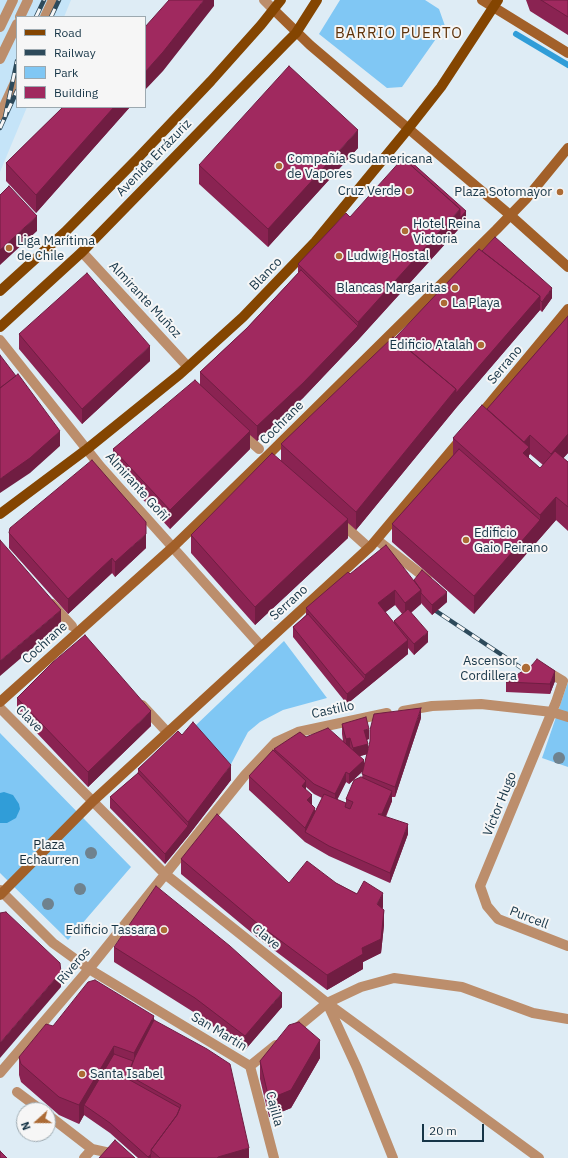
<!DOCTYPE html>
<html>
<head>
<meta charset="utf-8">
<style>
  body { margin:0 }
  #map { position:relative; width:568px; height:1158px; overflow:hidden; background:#deecf5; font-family:"IBM Plex Sans",sans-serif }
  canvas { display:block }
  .legend { position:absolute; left:16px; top:16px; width:130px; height:92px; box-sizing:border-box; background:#f6f6f6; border:1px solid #9ca9b0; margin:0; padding:5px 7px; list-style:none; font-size:12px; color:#163547 }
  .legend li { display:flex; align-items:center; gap:8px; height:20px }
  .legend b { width:20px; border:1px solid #9ca9b0 }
  .north { position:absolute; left:16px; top:1102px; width:40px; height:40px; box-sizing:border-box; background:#f6f6f6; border:1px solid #9ca9b0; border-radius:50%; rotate:249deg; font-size:11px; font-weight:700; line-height:16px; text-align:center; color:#163547 }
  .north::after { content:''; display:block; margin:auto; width:14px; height:18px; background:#ac6b35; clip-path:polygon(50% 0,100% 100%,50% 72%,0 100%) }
  .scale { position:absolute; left:422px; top:1124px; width:62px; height:18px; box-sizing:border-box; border:2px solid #163547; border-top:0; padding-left:5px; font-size:12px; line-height:14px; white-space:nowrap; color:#163547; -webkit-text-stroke:3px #f6f6f6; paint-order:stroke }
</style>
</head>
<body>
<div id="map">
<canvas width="568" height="1158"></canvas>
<ul class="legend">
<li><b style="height:5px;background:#844501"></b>Road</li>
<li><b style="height:5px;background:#2d4a5b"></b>Railway</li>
<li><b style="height:11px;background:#80c7f4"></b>Park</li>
<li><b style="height:11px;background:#a0295f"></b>Building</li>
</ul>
<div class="north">N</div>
<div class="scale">20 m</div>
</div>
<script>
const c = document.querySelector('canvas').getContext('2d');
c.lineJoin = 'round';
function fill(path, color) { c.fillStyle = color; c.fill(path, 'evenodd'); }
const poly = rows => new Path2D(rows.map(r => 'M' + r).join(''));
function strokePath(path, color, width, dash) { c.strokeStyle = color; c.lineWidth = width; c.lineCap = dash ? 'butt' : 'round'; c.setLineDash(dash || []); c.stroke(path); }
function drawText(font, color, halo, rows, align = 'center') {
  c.font = font + ' "IBM Plex Sans",sans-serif'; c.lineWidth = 4; c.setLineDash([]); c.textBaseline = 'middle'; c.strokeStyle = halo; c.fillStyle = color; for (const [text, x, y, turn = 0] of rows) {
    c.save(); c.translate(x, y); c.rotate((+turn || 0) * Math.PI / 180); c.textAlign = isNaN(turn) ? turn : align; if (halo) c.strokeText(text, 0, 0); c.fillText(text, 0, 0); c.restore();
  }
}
fill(poly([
  [0,0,71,0,64,17,17,17,17,107,27,107,0,172]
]), '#c5e4f8');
fill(poly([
  [340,0,425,0,439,9,445,26,402,87,387,88,319,34],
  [284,641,327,698,283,710,260,722,248,732,230,766,195,726],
  [568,682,568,767,542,758],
  [0,733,131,867,68,940,0,873]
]), '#80c7f4');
fill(poly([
  [4,792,13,795,19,804,20,809,16,818,7,823,0,823,0,793]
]), '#309dd8');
strokePath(poly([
  [516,34,568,65]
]), '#309dd8', 6);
strokePath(poly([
  [264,0,274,10],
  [20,17,28,0],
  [0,27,13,0],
  [0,59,17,24]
]), '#bc8e6c', 10);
strokePath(poly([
  [45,17,53,0],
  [0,115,17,78],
  [82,252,188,367],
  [0,340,100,466,261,646],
  [240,432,259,449],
  [339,521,369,548],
  [377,540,427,579],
  [52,604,72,626],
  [543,669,563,681,556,702,480,886,487,906,498,919,568,946],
  [142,705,167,732],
  [0,708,165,874,327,1003,539,1158],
  [403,711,432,706,481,704,552,712,568,717],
  [0,890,53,943,89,969,250,1066],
  [328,1005,357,1068,393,1158],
  [292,1032,327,1003,361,987,394,978,462,987,533,1013,568,1019],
  [250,1066,276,1045],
  [250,1066,274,1158],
  [0,1073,89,969,245,775,276,742,298,732,387,713],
  [17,1092,41,1110],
  [48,1115,92,1149,119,1155,122,1158],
  [84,1158,92,1149]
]), '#bc8e6c', 10);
strokePath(poly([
  [482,0,568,53],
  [274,10,310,45,510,215,568,267],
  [477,419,568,309],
  [0,702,173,547,267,456,496,230,526,199,568,148],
  [0,895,93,801,371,546,461,439]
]), '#a26029', 10);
strokePath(poly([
  [0,291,65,232,137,159,211,81,261,25,281,0],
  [0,327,82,252,285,44,296,33,317,0],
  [0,514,87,449,180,374,243,317,315,242,408,129,441,87,498,0]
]), '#844501', 10);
const rail = poly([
  [36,17,44,0],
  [51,17,59,0],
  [5,117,17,61],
  [0,128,17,91],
  [427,605,532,675]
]);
strokePath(rail, '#2d4a5b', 4.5);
strokePath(rail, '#f6f6f6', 3, [9]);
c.fillStyle = '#6f828e';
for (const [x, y] of [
  [559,758],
  [91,853],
  [80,889],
  [48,904]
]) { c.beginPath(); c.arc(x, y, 6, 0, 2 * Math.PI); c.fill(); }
fill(poly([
  [526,0,568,0,568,35,530,11],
  [63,107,130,107,36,213,6,181,6,163],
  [358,148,268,247,199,184,199,165],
  [350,217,466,221,358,340,303,398,257,441,250,435,250,449,170,529,113,467,113,449,200,385,200,372,247,328,298,273,298,264],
  [479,249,552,298,542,312,540,310,456,408,356,530,348,523,348,538,255,625,191,553,191,535,281,460,281,444,395,338],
  [568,316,568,453,563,458,568,462,568,531,556,520,474,614,392,542,392,524,453,455,453,438,487,409],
  [530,454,543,465,540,468,529,458,529,455],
  [19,334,150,361,82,424,19,349],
  [9,533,146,548,115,577,112,573,68,614,9,548],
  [350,574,414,580,447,602,432,615,421,603,421,604,411,613,428,642,414,655,408,648,408,654,347,704,293,637,293,627,306,615,306,608],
  [395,605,402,614,394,621,394,623,385,612],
  [555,681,550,694,506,692,506,682],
  [17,698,151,726,88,787,17,712],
  [421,718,395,797,392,797,392,801,386,817,408,834,390,883,329,856,305,842,249,790,249,776,274,751,274,749,306,737,343,741,342,734,342,724,369,739,367,740,368,751],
  [367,754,364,766,360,756],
  [363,771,362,778,346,799,346,803,337,800,346,782,349,784],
  [306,787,314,794,322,798,315,812,306,790],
  [182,735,231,780,188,836,165,864,110,808,110,797,138,773,138,769],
  [181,859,289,883,336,883,383,907,382,909,384,925,381,953,363,962,363,969,327,990,258,938,181,874],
  [114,947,282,1007,245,1050,195,1013,114,962],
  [154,1020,249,1158,138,1158,110,1133,84,1115,79,1124,59,1115,21,1082,19,1075,19,1057,53,1026],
  [320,1058,291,1108,269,1117,260,1079,260,1061]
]), '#8a2352');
fill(poly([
  [204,0,214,0,214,6,163,71,145,90,145,72],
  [114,107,130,107,36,213,36,195],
  [358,130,358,148,268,247,268,229],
  [460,209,466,211,466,221,358,340,303,398,257,441,257,426,358,326,358,322],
  [37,216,37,231,0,265,0,250],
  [552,288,552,298,542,312,542,302],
  [540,296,540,310,456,408,356,530,356,512,456,389],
  [150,346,150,361,82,424,82,409],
  [60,431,60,446,30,473,0,493,0,479],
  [250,431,250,449,170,529,170,510],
  [568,434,568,453,551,472,551,454],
  [530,435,530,454,529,455,529,470,523,462,522,445],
  [556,497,556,520,474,614,474,596,540,520,540,515],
  [348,519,348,538,255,625,255,607],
  [146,534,146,548,115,577,115,562],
  [112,558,112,573,68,614,68,599],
  [395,590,395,605,378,618,378,603],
  [421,590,421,604,405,617,405,603],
  [447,592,447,602,432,615,432,605],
  [61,610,61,624,0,676,0,661],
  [428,632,428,642,414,655,414,644],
  [408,640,408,654,347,704,347,694,365,679,365,675],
  [555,671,555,681,550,694,550,684],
  [421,708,421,718,395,797,395,787],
  [151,711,151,726,88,787,88,772],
  [369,729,369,739,364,740,364,730],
  [350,738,350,748,346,750,346,739],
  [368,744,368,754,353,758,353,748],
  [364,760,364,770,349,784,349,774],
  [231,765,231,780,188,836,165,864,165,854,188,826,188,822],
  [346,772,346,782,335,804,335,794],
  [306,781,306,796,302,786],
  [392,791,392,801,382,824,382,814],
  [312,795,312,810,307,800],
  [315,808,315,822,305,832,305,828],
  [408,824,408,834,390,883,390,873],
  [383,893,383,907,377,919,377,904],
  [384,910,384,925,381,953,363,962,363,969,327,990,327,975,362,948],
  [61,972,61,987,0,1058,0,1043],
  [282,993,282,1007,245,1050,245,1036],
  [154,1016,154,1035,134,1061,134,1053],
  [320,1040,320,1058,291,1108,269,1117,269,1099],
  [114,1046,114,1064,84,1105,84,1115,79,1124,79,1105],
  [249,1148,249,1158,217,1158,218,1157],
  [151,1154,151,1158,148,1158,148,1157]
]), '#701d42');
const building = poly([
  [169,0,204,0,163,52,145,72,145,27,169,0],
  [541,0,568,0,568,17,541,0],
  [289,66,358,130,268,229,199,165,289,66],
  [63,107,114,107,36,195,6,163,63,107],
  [403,158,460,209,358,322,298,264,346,213,350,217,403,158],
  [409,160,466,211,460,218,460,209,407,162,409,160],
  [9,186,37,216,0,250,0,195,9,186],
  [495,237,552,288,542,302,540,300,540,296,482,251,495,237],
  [479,249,540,296,456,393,456,389,395,338,479,249],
  [301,270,358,326,303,383,257,426,200,372,247,328,301,270],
  [87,273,150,346,82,409,19,334,87,273],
  [568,316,568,434,551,454,530,435,524,442,487,409,568,316],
  [393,337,456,389,356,512,281,444,393,337],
  [0,355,16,376,0,388,0,355],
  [18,374,60,431,30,458,0,479,0,388,18,374],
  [195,380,250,431,170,510,113,449,195,380],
  [482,405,529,447,523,453,540,468,555,451,568,462,568,507,556,497,540,515,453,438,482,405],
  [459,449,540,520,474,596,392,524,459,449],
  [272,453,348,519,255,607,191,535,272,453],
  [92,460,146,522,146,534,115,562,112,558,68,599,9,533,10,528,92,460],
  [0,540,61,610,0,661,0,540],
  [386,545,421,590,405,603,395,590,378,603,408,640,365,675,306,608,348,572,350,574,386,545],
  [422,570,447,592,432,605,421,593,421,590,414,580,422,570],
  [408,609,428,632,414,644,394,621,408,609],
  [308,614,365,679,347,694,293,627,308,614],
  [85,635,151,711,88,772,17,698,53,662,85,635],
  [537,659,555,671,550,684,506,682,532,665,537,659],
  [421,708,395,787,362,774,370,741,370,730,374,714,421,708],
  [366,717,369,729,364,730,368,744,353,748,350,738,346,739,342,724,366,717],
  [193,722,231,765,188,822,138,769,178,731,182,735,193,722],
  [328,728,364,760,349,774,346,772,335,794,314,784,274,749,300,732,306,737,328,728],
  [273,750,306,781,302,786,312,795,307,800,315,808,305,828,249,776,273,750],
  [138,773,188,826,165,854,110,797,138,773],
  [361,777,392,791,382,814,378,814,408,824,390,873,329,846,305,832,324,794,346,803,345,807,350,809,353,802,346,799,354,780,361,777],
  [217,814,289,883,307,861,336,883,357,894,364,881,383,893,377,904,384,910,381,939,362,948,363,954,327,975,258,924,181,859,217,814],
  [156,886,230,946,282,993,245,1036,195,998,114,947,156,886],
  [6,912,60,963,61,972,0,1043,0,913,6,912],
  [95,980,154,1016,134,1053,114,1046,79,1105,59,1097,21,1064,19,1057,46,1024,53,1026,88,982,95,980],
  [154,1020,207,1049,230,1064,249,1148,218,1157,217,1158,160,1158,151,1150,177,1115,181,1105,128,1075,135,1057,154,1020],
  [299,1022,320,1040,291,1090,269,1099,260,1061,289,1025,299,1022],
  [114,1054,133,1061,128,1075,128,1079,180,1108,177,1115,151,1150,151,1154,148,1157,110,1123,84,1105,114,1054],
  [115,1140,135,1158,99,1158,115,1140],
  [0,1151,7,1158,0,1158,0,1151]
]);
fill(building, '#a0295f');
strokePath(building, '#701d42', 1);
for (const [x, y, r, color] of [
  [279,166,4,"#ac6b35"],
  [409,191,4,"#ac6b35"],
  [560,192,4,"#ac6b35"],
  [405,231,4,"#ac6b35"],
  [9,248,4,"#ac6b35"],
  [339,256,4,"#ac6b35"],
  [455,288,4,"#ac6b35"],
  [444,303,4,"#ac6b35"],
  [481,345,4,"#ac6b35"],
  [466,540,4,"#ac6b35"],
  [526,668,5,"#ac6b35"],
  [164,930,4,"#ac6b35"],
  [82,1074,4,"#ac6b35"]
]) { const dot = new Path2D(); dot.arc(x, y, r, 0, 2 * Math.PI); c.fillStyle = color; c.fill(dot); strokePath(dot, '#f6f6f6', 1.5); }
drawText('13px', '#163547', '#f6f6f6', [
  ["Avenida Errázuriz",154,158,-46],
  ["Blanco",266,274,-46],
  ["Almirante Muñoz",145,300,47],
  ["Serrano",505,365,-50],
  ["Cochrane",282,423,-45],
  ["Almirante Goñi",137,487,48],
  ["Serrano",289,603,-42],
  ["Cochrane",45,643,-42],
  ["Castillo",333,710,-12],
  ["Clave",29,719,45],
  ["Víctor Hugo",500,804,-68],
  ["Purcell",529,918,21],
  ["Clave",266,937,39],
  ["Riveros",74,966,-50],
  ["San Martín",219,1032,31],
  ["Cajilla",274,1109,75]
]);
drawText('13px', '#163547', '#f6f6f6', [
  ["Compañía Sudamericana",287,159],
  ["de Vapores",287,174],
  ["Cruz Verde",401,191,"right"],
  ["Plaza Sotomayor",552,192,"right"],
  ["Hotel Reina",413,224],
  ["Victoria",413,239],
  ["Liga Marítima",17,241],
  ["de Chile",17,256],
  ["Ludwig Hostal",347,256],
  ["Blancas Margaritas",447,288,"right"],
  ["La Playa",452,303],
  ["Edificio Atalah",473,345,"right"],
  ["Edificio",474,533],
  ["Gaio Peirano",474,548],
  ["Ascensor",517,661,"right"],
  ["Cordillera",517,676,"right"],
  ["Edificio Tassara",156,930,"right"],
  ["Santa Isabel",90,1074]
], 'left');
drawText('13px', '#152c3a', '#f6f6f6', [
  ["Plaza",49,845],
  ["Echaurren",49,860]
]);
c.letterSpacing = '1px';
drawText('15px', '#5e330b', '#f6f6f6', [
  ["BARRIO PUERTO",399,34]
]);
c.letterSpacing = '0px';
</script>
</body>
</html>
